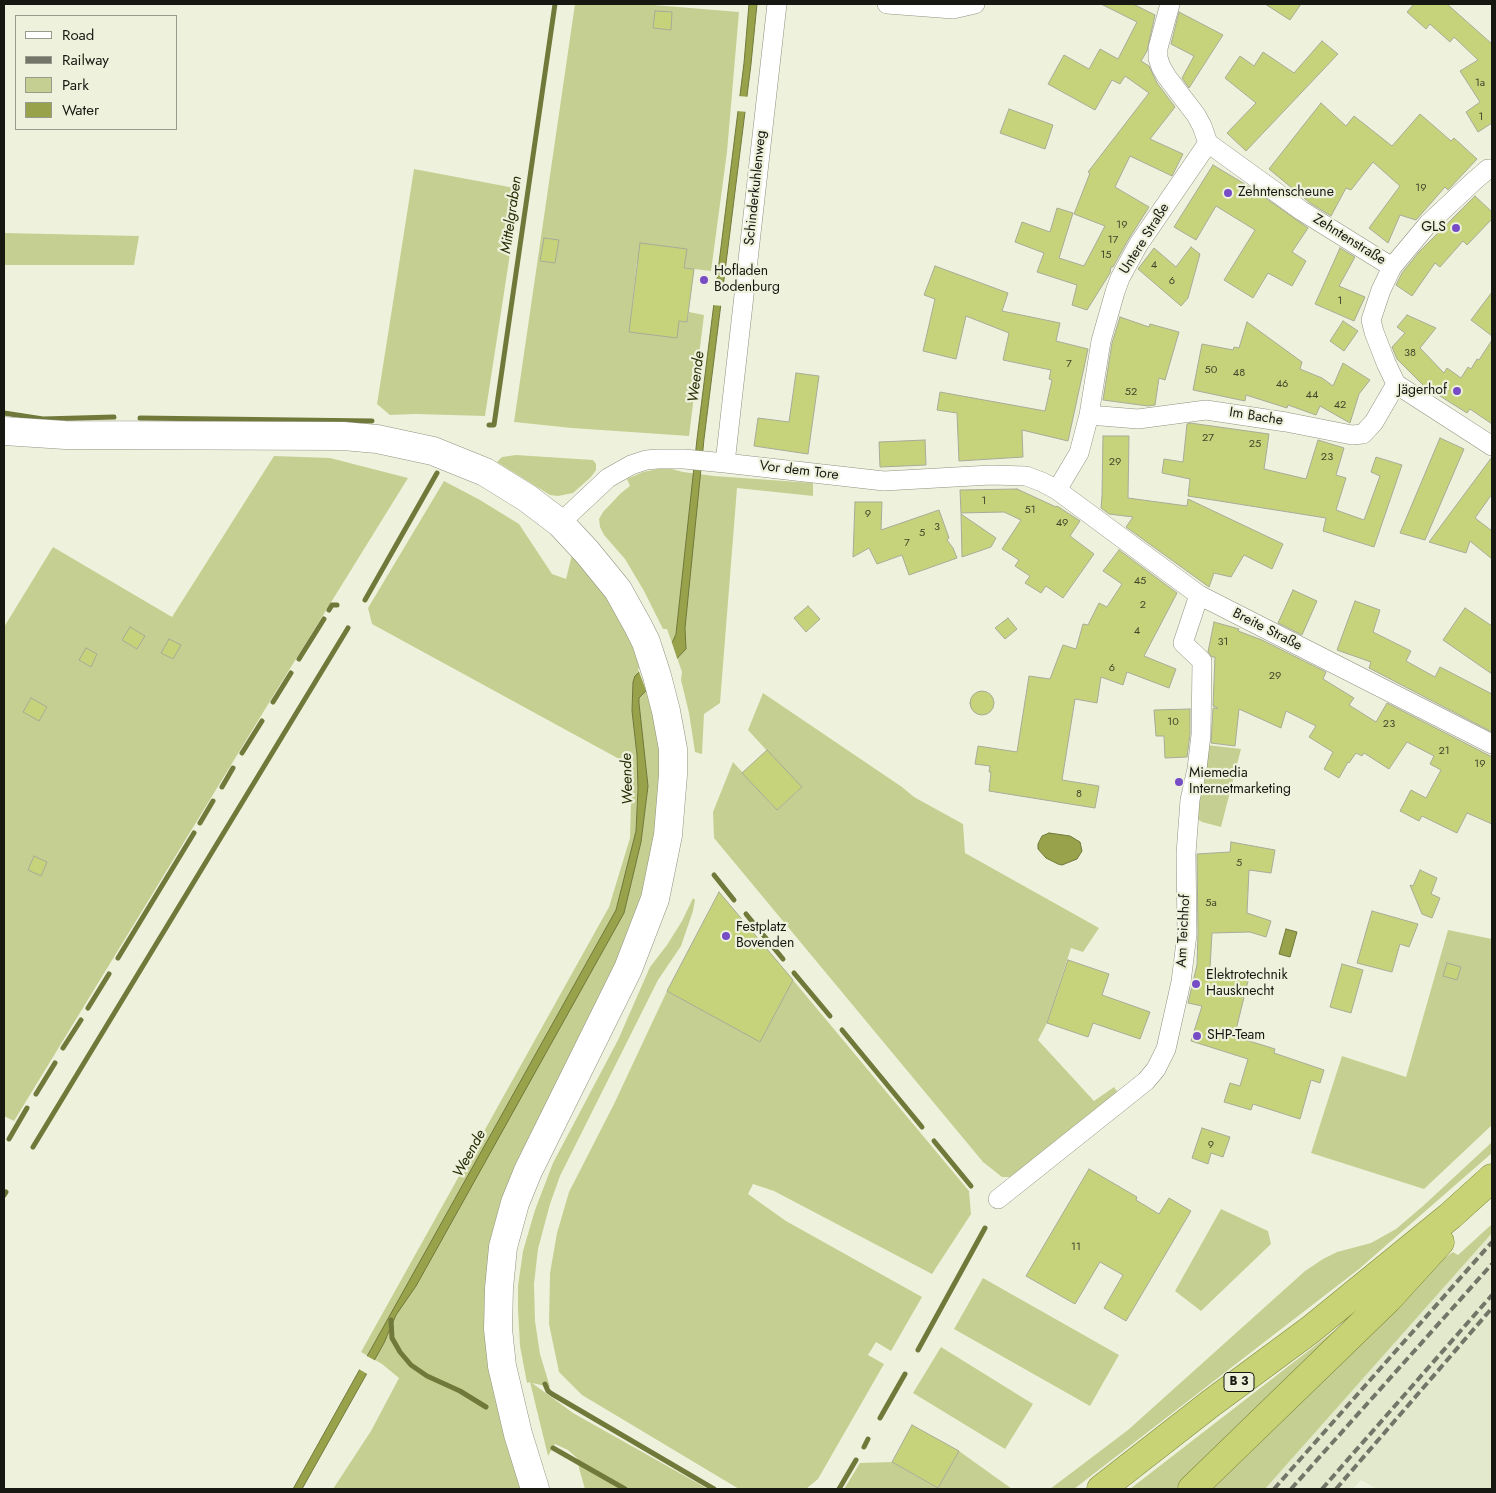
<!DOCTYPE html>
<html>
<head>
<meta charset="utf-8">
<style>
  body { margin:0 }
  #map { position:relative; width:1496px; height:1493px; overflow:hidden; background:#eef2dd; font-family:Jost,sans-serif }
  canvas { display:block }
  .frame { position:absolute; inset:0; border:5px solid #171811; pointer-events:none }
  .legend { position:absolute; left:15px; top:15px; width:162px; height:115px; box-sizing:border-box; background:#eef2dd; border:1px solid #989b8b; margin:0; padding:6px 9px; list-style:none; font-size:15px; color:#171811 }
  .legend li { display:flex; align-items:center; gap:10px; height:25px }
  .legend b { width:25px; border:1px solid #989b8b }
</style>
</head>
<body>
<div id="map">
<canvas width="1496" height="1493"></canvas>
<div class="frame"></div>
<ul class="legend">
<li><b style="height:6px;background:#fff"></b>Road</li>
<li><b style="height:6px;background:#737568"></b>Railway</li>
<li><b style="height:14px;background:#c6cf92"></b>Park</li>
<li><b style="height:14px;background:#97a24b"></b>Water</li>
</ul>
</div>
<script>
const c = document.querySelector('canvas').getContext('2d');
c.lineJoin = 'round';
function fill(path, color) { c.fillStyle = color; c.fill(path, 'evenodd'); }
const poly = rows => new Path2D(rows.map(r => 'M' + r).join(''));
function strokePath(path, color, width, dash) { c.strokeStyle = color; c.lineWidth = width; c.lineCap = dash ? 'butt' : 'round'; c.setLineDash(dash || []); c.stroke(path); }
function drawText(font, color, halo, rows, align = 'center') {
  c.font = font + ' Jost,sans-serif'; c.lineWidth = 4.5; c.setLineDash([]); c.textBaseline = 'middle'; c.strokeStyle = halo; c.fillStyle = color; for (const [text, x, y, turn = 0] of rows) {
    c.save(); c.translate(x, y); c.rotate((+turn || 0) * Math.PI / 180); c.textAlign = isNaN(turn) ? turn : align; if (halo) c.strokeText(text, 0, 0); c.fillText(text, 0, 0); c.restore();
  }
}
fill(poly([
  [1492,1233,1492,1489,1377,1489,1361,1480,1353,1489,1265,1489]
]), '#e3e9cc');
fill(poly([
  [575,4,642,4,739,12,727,152,711,271,637,262,631,315,687,322,689,312,704,315,689,436,572,428,514,422],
  [414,169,520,189,485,416,415,414,390,415,377,404],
  [4,233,139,236,134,265,4,265],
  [516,455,593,460,596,464,596,470,591,477,573,493,558,496,550,495,497,462,502,457],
  [274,456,330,458,408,478,278,688,14,1121,4,1116,4,627,53,547,172,617],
  [658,469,672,469,683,472,714,476,813,483,813,496,737,488,720,703,704,714,702,754,695,752,689,713,681,680,682,672,667,629,663,629,644,591,625,559,604,535,600,527,599,519,603,512,621,493,630,486,627,479,643,472],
  [444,481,480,500,519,524,552,574,566,579,572,555,607,598,632,641,654,700,664,772,649,880,634,923,495,1236,522,1489,333,1489,371,1431,399,1378,382,1364,361,1352,609,907,630,838,632,766,372,624,368,608],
  [763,693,902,787,914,797,963,824,965,853,1099,928,1083,952,1071,948,1047,1023,1038,1040,1094,1101,1114,1087,1119,1094,1017,1177,1002,1177,983,1162,714,838,713,812,733,762,777,810,801,788,748,730],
  [1207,745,1241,749,1221,827,1202,822,1195,817],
  [693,898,695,900,693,911,681,946,658,980,560,1176,550,1204,538,1249,534,1284,535,1321,540,1354,550,1387,532,1383,573,1413,708,1489,585,1489,579,1468,578,1459,568,1450,555,1444,548,1456,530,1382,527,1383,520,1346,518,1310,518,1286,523,1251,535,1210,553,1163,618,1040,650,967,667,945,682,921],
  [1448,930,1492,939,1492,1125,1424,1189,1311,1153,1342,1056,1406,1077],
  [793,980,969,1191,971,1214,932,1274,774,1191,753,1184,748,1194,786,1221,922,1297,891,1351,876,1342,868,1355,884,1364,818,1479,806,1489,739,1489,582,1395,559,1372,549,1324,550,1273,557,1233,569,1192,614,1104,667,991,760,1041],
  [1492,1142,1492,1153,1359,1269,1074,1489,1050,1489,1128,1430,1305,1271,1323,1259,1337,1252,1371,1243,1396,1229,1423,1206],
  [1221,1209,1268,1231,1271,1244,1201,1311,1175,1291],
  [1492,1224,1492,1233,1265,1489,1205,1489,1437,1263,1453,1252,1458,1255],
  [983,1278,1119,1355,1090,1406,954,1329],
  [1339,1327,1339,1331,1178,1489,1130,1489],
  [941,1347,1033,1404,1005,1449,913,1393],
  [959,1451,1012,1489,844,1489,860,1463,892,1462,938,1488]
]), '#c6cf92');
const water = poly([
  [749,4,757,4,751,64,704,439,685,628,686,649,639,698,639,703,648,786,641,842,624,913,416,1286,396,1315,384,1343,302,1489,293,1489,616,910,636,831,638,789,637,755,632,711,633,682,635,676,673,641,676,634,697,439,744,63,749,4],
  [1049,833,1070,836,1080,842,1082,851,1077,859,1062,865,1058,864,1046,858,1038,849,1038,844,1042,836,1049,833],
  [1286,929,1297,932,1290,957,1279,954,1286,929]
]);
fill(water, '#97a24b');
strokePath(water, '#71793a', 1);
fill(poly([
  [738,96,750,97,748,112,736,111],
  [714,289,725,291,723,306,712,305],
  [671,640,678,661,647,693,638,669],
  [365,1355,376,1361,369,1375,357,1368]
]), '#eef2dd');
strokePath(poly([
  [4,413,43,419,114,417],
  [140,418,372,421],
  [489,425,494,425,555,4],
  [365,600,437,473],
  [329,610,332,605,337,605],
  [299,659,324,619],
  [273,702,291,673],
  [242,753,262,721],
  [222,787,233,768],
  [200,823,213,801],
  [714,875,734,900],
  [746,914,783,959],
  [118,958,194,833],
  [794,973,830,1016],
  [88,1008,109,974],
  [842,1030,922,1127],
  [63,1048,81,1020],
  [36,1094,55,1063],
  [9,1139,27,1108],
  [934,1141,971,1186],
  [33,1147,348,628],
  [4,1195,6,1192],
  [391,1320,392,1338,400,1352,411,1365,427,1376,460,1391,486,1407],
  [918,1350,985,1228],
  [545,1384,548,1391,552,1394,714,1489],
  [880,1418,905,1374],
  [864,1447,868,1439],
  [553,1448,625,1489],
  [839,1489,856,1460]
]), '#71793a', 5);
const building = poly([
  [1101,4,1133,4,1155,15,1147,51,1141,61,1149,66,1157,83,1175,107,1150,139,1183,154,1172,176,1130,156,1115,187,1149,207,1128,240,1113,267,1111,267,1110,273,1087,310,1072,305,1077,285,1037,272,1044,253,1015,242,1022,222,1050,232,1057,208,1073,213,1059,258,1084,266,1105,226,1074,214,1090,173,1088,172,1149,93,1125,76,1120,84,1112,80,1095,110,1048,84,1064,55,1089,69,1100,49,1118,59,1137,22,1101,4],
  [1265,4,1301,4,1290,20,1265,4],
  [1414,4,1447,4,1492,44,1492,123,1478,132,1466,112,1480,102,1460,71,1478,60,1454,37,1450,42,1430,24,1426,29,1407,12,1414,4],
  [655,11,672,12,671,30,653,28,655,11],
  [1179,12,1223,35,1189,88,1182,78,1194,56,1171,44,1179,12],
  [1322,41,1338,54,1246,151,1227,133,1256,103,1225,78,1240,56,1254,66,1263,52,1294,73,1322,41],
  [1321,103,1346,126,1354,116,1392,146,1420,114,1451,141,1454,138,1477,159,1448,190,1445,187,1416,220,1400,215,1388,243,1369,228,1400,186,1373,162,1351,190,1346,188,1331,216,1310,203,1269,169,1321,103],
  [1009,109,1053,125,1045,149,1000,133,1009,109],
  [1213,165,1253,189,1308,228,1292,252,1306,261,1292,286,1268,273,1253,298,1224,280,1255,230,1216,206,1196,240,1174,227,1213,165],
  [1475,196,1492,212,1492,219,1467,245,1463,241,1440,267,1435,263,1412,296,1396,285,1402,273,1419,252,1475,196],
  [544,238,559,240,555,263,540,261,544,238],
  [640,243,687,249,684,268,694,269,687,322,679,321,677,338,629,332,640,243],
  [1191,247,1200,254,1188,298,1181,306,1138,269,1154,248,1176,267,1191,247],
  [1340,248,1355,257,1339,286,1365,297,1354,321,1315,304,1340,248],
  [935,266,1008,293,1002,311,1060,323,1056,341,1088,349,1068,441,1022,430,1023,457,959,461,957,413,937,410,940,392,1045,411,1052,380,1049,379,1051,370,1003,360,1009,333,966,316,956,359,923,351,935,299,924,295,935,266],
  [1492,292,1492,336,1471,320,1492,292],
  [1407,315,1436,328,1420,348,1444,373,1447,368,1461,378,1468,367,1471,369,1477,359,1479,360,1492,340,1492,424,1470,409,1467,413,1424,386,1397,359,1392,347,1405,333,1397,327,1407,315],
  [1120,317,1149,327,1150,324,1179,332,1165,380,1159,378,1155,405,1148,406,1103,400,1112,343,1120,317],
  [1343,321,1358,331,1344,351,1330,341,1343,321],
  [1247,322,1302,362,1300,369,1322,378,1333,386,1343,363,1370,380,1359,394,1350,423,1320,406,1316,415,1288,405,1287,408,1246,395,1245,401,1193,390,1202,344,1233,350,1234,347,1239,348,1247,322],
  [796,373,819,376,808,454,754,446,758,418,789,422,796,373],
  [1190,423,1269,434,1264,469,1306,479,1318,440,1344,448,1336,475,1346,478,1336,510,1364,520,1380,476,1371,472,1376,457,1402,465,1374,547,1323,531,1326,518,1188,496,1190,479,1162,473,1164,459,1183,462,1187,424,1190,423],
  [1103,436,1129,436,1128,498,1187,506,1188,499,1283,544,1272,569,1244,555,1231,577,1214,573,1209,587,1126,527,1133,517,1109,514,1101,508,1102,496,1103,436],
  [1440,438,1464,449,1425,540,1400,533,1440,438],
  [925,440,926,465,880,467,879,442,925,440],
  [1492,457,1492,494,1475,518,1492,531,1492,559,1470,541,1466,553,1429,542,1492,457],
  [1017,489,1056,507,1057,506,1080,521,1070,536,1094,554,1063,598,1046,586,1041,593,1025,583,1030,576,1015,566,1019,560,1002,549,1021,520,1004,512,961,513,960,490,1017,489],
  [855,502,882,502,881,530,939,510,949,538,947,540,953,548,957,558,909,575,902,555,877,564,869,548,853,557,855,502],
  [961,514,996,538,991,547,962,557,961,514],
  [1119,550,1177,593,1144,656,1176,669,1169,688,1127,672,1123,685,1101,677,1097,703,1075,699,1062,780,1099,786,1095,808,989,791,991,772,989,772,990,766,975,764,978,746,1017,752,1029,676,1050,679,1063,645,1076,649,1083,624,1088,625,1099,603,1107,607,1122,584,1103,571,1119,550],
  [1293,590,1317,601,1302,635,1278,623,1293,590],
  [1355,601,1380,610,1373,632,1411,651,1406,661,1435,677,1440,667,1492,694,1492,732,1369,668,1371,662,1337,650,1355,601],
  [808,606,820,619,806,632,794,618,808,606],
  [1465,608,1492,626,1492,674,1443,640,1465,608],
  [1008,618,1017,629,1005,639,995,628,1008,618],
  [1214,622,1239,629,1238,631,1262,640,1326,672,1323,679,1354,698,1349,705,1376,722,1387,703,1492,757,1492,824,1467,813,1457,833,1422,816,1419,821,1400,811,1411,790,1426,798,1441,770,1430,764,1434,756,1407,742,1389,769,1364,753,1362,756,1356,753,1349,763,1348,762,1339,778,1324,769,1333,752,1309,737,1316,726,1286,711,1281,728,1239,709,1235,746,1211,743,1213,708,1218,708,1213,706,1215,657,1212,657,1208,652,1214,622],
  [130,627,145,636,137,649,122,640,130,627],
  [169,639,181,645,173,659,161,653,169,639],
  [86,648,97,654,91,667,79,660,86,648],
  '970 703a12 12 0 1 1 24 0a12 12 0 1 1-24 0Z',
  [31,698,47,707,39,721,23,712,31,698],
  [1190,709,1190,734,1187,757,1165,758,1164,736,1156,736,1154,710,1190,709],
  [767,750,802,787,777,810,742,773,767,750],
  [1231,842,1275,850,1271,873,1249,870,1247,913,1271,921,1266,937,1250,932,1212,933,1210,968,1249,977,1235,1034,1246,1040,1275,1049,1274,1053,1324,1070,1320,1083,1311,1080,1300,1119,1253,1104,1251,1110,1224,1102,1230,1083,1240,1086,1248,1059,1191,1041,1202,1006,1188,1003,1197,965,1198,934,1197,854,1230,852,1231,842],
  [34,856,47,862,41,876,28,870,34,856],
  [1420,870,1437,878,1431,894,1440,898,1432,918,1422,914,1410,885,1413,886,1420,870],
  [719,892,793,980,760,1042,667,991,719,892],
  [1372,911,1418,924,1409,947,1400,944,1392,972,1357,963,1372,911],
  [1068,960,1109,974,1102,995,1150,1012,1140,1039,1093,1023,1088,1037,1047,1023,1068,960],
  [1447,963,1461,967,1457,980,1443,976,1447,963],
  [1342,964,1363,970,1351,1013,1330,1007,1342,964],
  [1202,1128,1230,1137,1223,1157,1211,1153,1208,1164,1192,1158,1202,1128],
  [1089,1169,1137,1197,1136,1200,1159,1214,1169,1198,1191,1211,1126,1321,1104,1308,1123,1275,1100,1262,1075,1304,1026,1276,1089,1169],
  [912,1425,959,1451,938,1488,892,1462,912,1425]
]);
fill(building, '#c6d37b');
strokePath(building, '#a8ab98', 1);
const minor = poly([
  [887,4,953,9,975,4],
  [1170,4,1158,48,1158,58,1161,67,1167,77,1196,115,1202,126,1208,143],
  [1208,143,1302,211,1392,267],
  [1396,384,1386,363,1374,332,1371,320,1381,290,1392,267,1428,224,1474,181,1488,169,1492,169],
  [1089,415,1138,419,1206,410,1286,422,1352,435,1363,434,1374,422,1396,384,1492,446],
  [725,463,777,4],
  [1057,490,1079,453,1089,415,1101,341,1115,292,1120,278,1138,245,1208,143],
  [560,523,608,478,631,465,646,460,658,459,684,459,725,463,884,481,991,475,1026,476,1042,482,1057,490,1199,595,1492,744],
  [998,1199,1146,1081,1156,1069,1166,1049,1181,982,1187,934,1186,854,1190,800,1197,769,1201,735,1202,661,1183,643,1199,595]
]);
const secondary = poly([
  [4,431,65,435,343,436,377,439,433,451,485,472,527,498,560,523,587,552,618,590,638,626,646,642,657,676,666,711,673,749,673,775,668,835,655,899,628,969,528,1171,515,1203,503,1247,499,1288,498,1329,502,1366,518,1434,535,1489]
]);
const trunk = poly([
  [1101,1489,1210,1404,1310,1330,1450,1216,1492,1178],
  [1192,1489,1388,1299,1440,1242]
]);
strokePath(minor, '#8f9380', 20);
strokePath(secondary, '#8f9380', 29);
strokePath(trunk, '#818a3d', 29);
strokePath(minor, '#fff', 19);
strokePath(secondary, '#fff', 28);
strokePath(trunk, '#c8d376', 28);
strokePath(poly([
  [1274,1489,1492,1242],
  [1291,1489,1492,1264],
  [1322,1489,1492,1295],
  [1336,1489,1492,1308]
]), '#737568', 4, [8, 4]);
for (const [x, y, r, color] of [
  [1228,193,5,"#764dc5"],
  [1456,228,5,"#764dc5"],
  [704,280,5,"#764dc5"],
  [1457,391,5,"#764dc5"],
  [1179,782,5,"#764dc5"],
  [726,936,5,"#764dc5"],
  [1196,984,5,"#764dc5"],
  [1197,1036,5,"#764dc5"]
]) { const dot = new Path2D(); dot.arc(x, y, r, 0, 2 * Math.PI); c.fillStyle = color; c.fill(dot); strokePath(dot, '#eef2dd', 2); }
drawText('11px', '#43472c', null, [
  ["1a",1480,83],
  ["1",1481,117],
  ["19",1421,188],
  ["19",1122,225],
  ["17",1113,240],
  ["15",1106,255],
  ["4",1154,265],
  ["6",1172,281],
  ["1",1340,301],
  ["38",1410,353],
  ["7",1069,364],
  ["50",1211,370],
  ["48",1239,373],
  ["46",1282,384],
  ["52",1131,392],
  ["44",1312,395],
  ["42",1340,405],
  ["27",1208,438],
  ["25",1255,444],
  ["23",1327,457],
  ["29",1115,462],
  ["1",984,501],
  ["51",1030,510],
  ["9",868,514],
  ["49",1062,523],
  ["3",937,527],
  ["5",922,533],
  ["7",907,543],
  ["45",1140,581],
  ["2",1143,605],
  ["4",1137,631],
  ["31",1223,642],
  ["6",1112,668],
  ["29",1275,676],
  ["10",1173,722],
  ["23",1389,724],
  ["21",1444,751],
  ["19",1480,764],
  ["8",1079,794],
  ["5",1239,863],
  ["5a",1211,903],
  ["9",1211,1145],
  ["11",1076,1247]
]);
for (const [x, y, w] of [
  [1239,1382,30]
]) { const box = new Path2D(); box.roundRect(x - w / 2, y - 9.5, w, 19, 4); c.fillStyle = '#eef2dd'; c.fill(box); strokePath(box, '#171811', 1); }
drawText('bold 12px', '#171811', null, [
  ["B 3",1239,1382]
]);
drawText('14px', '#171811', '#eef2dd', [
  ["Schinderkuhlenweg",756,188,-84],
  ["Untere Straße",1145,239,-58],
  ["Zehntenstraße",1349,240,32],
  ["Im Bache",1256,417,9],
  ["Vor dem Tore",799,471,7],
  ["Breite Straße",1267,630,27],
  ["Am Teichhof",1184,931,-87]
]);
drawText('14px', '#171811', '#eef2dd', [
  ["Zehntenscheune",1238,193],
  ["GLS",1446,228,"right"],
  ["Hofladen",714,272],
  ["Bodenburg",714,288],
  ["Jägerhof",1447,391,"right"],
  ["Miemedia",1189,774],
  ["Internetmarketing",1189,790],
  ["Festplatz",736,928],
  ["Bovenden",736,944],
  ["Elektrotechnik",1206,976],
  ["Hausknecht",1206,992],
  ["SHP-Team",1207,1036]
], 'left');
drawText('italic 15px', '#292d06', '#eef2dd', [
  ["Mittelgraben",512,215,-82],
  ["Weende",697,377,-83],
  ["Weende",628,779,-92],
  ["Weende",470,1154,-61]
]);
</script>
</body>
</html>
